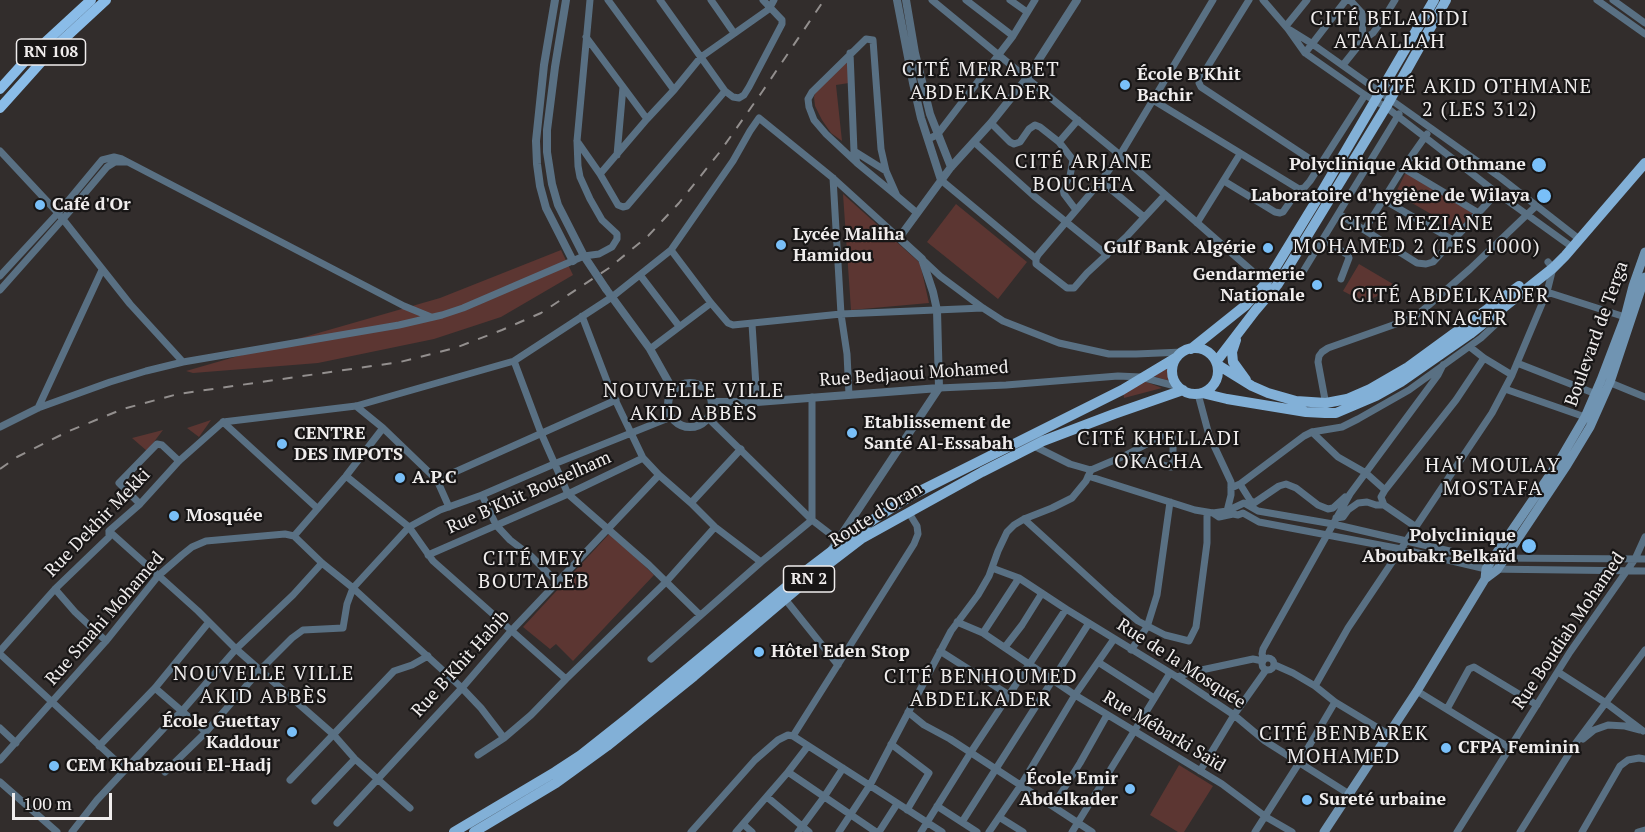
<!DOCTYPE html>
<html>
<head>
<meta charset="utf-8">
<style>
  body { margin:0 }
  #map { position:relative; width:1645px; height:832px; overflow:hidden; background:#322d2c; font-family:"PT Serif",serif }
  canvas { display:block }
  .scale { position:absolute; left:12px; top:793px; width:100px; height:27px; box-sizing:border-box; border:3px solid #f0eded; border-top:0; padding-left:8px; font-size:18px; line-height:21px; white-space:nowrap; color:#f0eded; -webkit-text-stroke:4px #181616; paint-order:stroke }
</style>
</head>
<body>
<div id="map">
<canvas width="1645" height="832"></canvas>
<div class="scale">100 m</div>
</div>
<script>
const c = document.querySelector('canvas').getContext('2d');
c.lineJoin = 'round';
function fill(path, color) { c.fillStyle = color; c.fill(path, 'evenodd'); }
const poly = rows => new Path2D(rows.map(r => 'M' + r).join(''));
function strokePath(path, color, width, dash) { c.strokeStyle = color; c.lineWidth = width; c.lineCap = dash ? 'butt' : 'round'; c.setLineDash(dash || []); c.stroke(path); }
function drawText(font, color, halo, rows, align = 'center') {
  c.font = font + ' "PT Serif",serif'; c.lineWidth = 4.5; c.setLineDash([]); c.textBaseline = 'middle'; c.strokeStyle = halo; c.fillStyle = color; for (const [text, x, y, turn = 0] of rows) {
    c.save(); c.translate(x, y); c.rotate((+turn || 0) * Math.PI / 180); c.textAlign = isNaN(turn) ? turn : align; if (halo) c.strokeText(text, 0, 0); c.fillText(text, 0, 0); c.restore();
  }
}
fill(poly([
  [848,56,849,83,836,85,842,141,831,133,822,120,815,106,814,97,816,90],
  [1410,173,1471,210,1472,214,1459,229,1455,228,1400,196,1396,192,1405,174],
  [843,194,920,263,929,303,851,310],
  [956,204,1027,262,998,299,927,242],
  [561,250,573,275,501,317,434,339,318,363,193,373,186,371,440,298],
  [1359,264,1398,287,1364,302,1343,291],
  [1172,366,1173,378,1176,383,1153,376],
  [1144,381,1162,388,1124,398,1123,391],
  [211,420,199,437,187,428],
  [163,430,147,451,132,438],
  [610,533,654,575,573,661,556,644,550,649,523,627],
  [1179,765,1213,786,1184,832,1178,832,1150,815]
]), '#5c3632');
strokePath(poly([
  [608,0,674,90],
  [660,0,725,91,733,97,739,98,744,95,749,87,782,24,782,20,763,0],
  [711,0,734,33],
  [932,0,1120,155,1268,285],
  [966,0,1013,36],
  [1010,0,1027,12],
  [1249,0,1200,79,1199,83,1201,87,1319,165],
  [1263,0,1288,29,1305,53,1365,95,1386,107,1497,193,1572,247],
  [1350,0,1362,13,1363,40],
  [1597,0,1645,34],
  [1613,0,1645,23],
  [1286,26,1307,0],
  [1290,30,1311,43,1501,178,1579,239],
  [586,37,647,119],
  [850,53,854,151,857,163],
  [1305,53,1346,0],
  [1343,65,1363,40,1373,33,1384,18,1395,0],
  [1153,100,1299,189,1304,188,1310,181,1365,95],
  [991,123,1010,142,1014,144,1020,142,1029,129,1035,125,1040,127,1059,142,1073,160,1070,176,1063,188,1064,194,1076,210],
  [928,139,937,135,1013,36,1035,0],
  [577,141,600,174,618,205,623,207,627,206,725,91],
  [974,142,1034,196,1107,255],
  [1059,142,1078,120],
  [0,151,58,213,130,304,183,362],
  [854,151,886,171],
  [617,155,623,87],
  [1403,168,1477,212],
  [600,174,647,119,674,90,701,57,769,9,774,0],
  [833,178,841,314,847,354,849,395],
  [941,180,1036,259],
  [1101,181,1144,217],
  [1224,181,1275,212,1280,213,1283,212,1299,189],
  [1165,195,1127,236,1087,273,1074,288,1067,288,1036,264,1036,259,1038,255,1101,181,1120,155,1213,0],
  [897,196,886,171,881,149,873,40,866,39,812,92,808,99,809,107,814,120,826,134,857,163,897,196,917,213],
  [1384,200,1453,240],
  [1339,214,1417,263,1426,264,1433,262,1494,196],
  [1197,223,1240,154],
  [1365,229,1403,168,1427,134],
  [1323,239,1348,255,1349,258,1341,279],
  [671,250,711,303,728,323,733,325,841,314,983,308],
  [924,261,940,276,983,308,1003,321,1059,343,1109,354,1136,354,1183,352],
  [1304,270,1399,114],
  [640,275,679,326],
  [0,276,58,213,102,160,114,157,122,159,404,306,431,317],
  [0,290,63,219,107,167,115,162,126,162],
  [1547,292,1625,317],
  [582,316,610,389,643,458,659,475,691,503,715,527,761,562],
  [752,324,757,402],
  [1470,347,1484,358,1512,375],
  [650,349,711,303],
  [514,361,541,433,568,494,649,565,700,615],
  [1517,363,1596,394],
  [1606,381,1645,397],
  [939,388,1006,385,1118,376,1141,377,1179,387],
  [1505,389,1585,417],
  [1198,394,1209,435,1231,482,1231,495,1227,511,1229,512],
  [1326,405,1318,362,1319,356,1322,352,1328,348,1410,319,1422,311,1470,269,1536,206],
  [356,406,383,428,437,480,449,507],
  [38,408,102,270],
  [708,418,812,520,838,540],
  [223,422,356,406,514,361,612,297,671,250,733,161,750,131,759,118,833,178,899,238],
  [223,422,317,508],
  [0,427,38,408,110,382,146,371,183,362,399,325,442,315,463,308,584,256,599,254,612,247,617,239,617,234,602,220,590,199,580,177,578,166,577,141,590,0],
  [1312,432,1338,457,1366,473,1385,490,1381,497,1384,505,1416,527],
  [1166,434,1172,436,1173,444,1173,464,1171,467,1124,456,1166,434],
  [1091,470,1124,456],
  [346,476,409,527,433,561,566,679,531,715,504,738,478,755],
  [1088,476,1195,510,1213,513,1227,511,1244,503,1258,511,1333,524,1454,552,1493,558,1645,559],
  [437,480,616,400],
  [1240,484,1250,500,1254,503,1279,486,1286,484,1296,488,1318,505,1328,509,1333,508,1345,497],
  [1231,488,1240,484,1304,436,1312,432,1342,427,1358,419,1409,390,1481,338,1497,323,1501,309],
  [1385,490,1456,400,1484,358],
  [482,495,496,525,510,540,531,556,558,583],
  [691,503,741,449],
  [140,504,119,483,157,444,162,445,179,461],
  [1213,513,1219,517,1233,514,1238,515,1243,513,1259,522,1401,549,1486,569,1645,571],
  [1336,518,1343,517,1348,510,1358,503,1367,502,1376,505,1384,505],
  [1024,519,1113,600,1138,621,1165,635,1189,641,1196,627,1207,543,1207,513],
  [109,531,198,611,236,649,333,734,355,759,410,808],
  [294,536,322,563,353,588,462,688,481,708,504,738],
  [428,555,568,494,643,458],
  [992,568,1019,578,1066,609,1177,677,1234,715,1265,741,1349,794],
  [55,589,75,612,106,641],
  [785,599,838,665],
  [957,622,983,633,1075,695,1222,784,1266,817,1292,832],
  [983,633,1019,578],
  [1005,647,1022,625,1042,593],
  [1131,650,1147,627,1157,595,1170,502],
  [0,651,55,589,109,537,109,531,140,504,179,461,223,422],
  [940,651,1009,695],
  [0,654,126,770],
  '1262 664a6 6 0 1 1 12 0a6 6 0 1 1-12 0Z',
  [651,659,761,562,812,520,812,397],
  [1264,659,1262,654,1263,649,1350,494,1438,375,1443,365],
  [1098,662,1154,698],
  [1275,665,1293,673,1315,686,1335,702,1388,734],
  [1558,672,1606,703,1643,731],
  [1177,677,1192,672,1253,659,1263,661],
  [566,679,666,582,715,527],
  [1315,686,1348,628,1492,413,1512,375,1547,292,1553,268,1548,262],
  [155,688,206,732],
  [1417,691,1510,748],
  [1447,709,1469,669,1474,667,1537,705],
  [908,712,924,725,950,739,1092,832],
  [0,728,16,743],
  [793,736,914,544,918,534,917,526,909,513],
  [1583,739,1594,730,1608,725,1625,726,1640,730],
  [891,744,929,773,907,810],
  [99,746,155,688,209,622],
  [0,760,106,641,158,576,182,555,192,547,206,541,285,534,294,536,346,476,383,428],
  [1200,771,1234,715,1266,670],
  [165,772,206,732,260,670,292,638,303,630,343,628,347,604,353,588,409,527,440,510,482,495,554,464,671,417],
  [788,772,876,832],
  [290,780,394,671,412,665,428,656],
  [0,782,57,832],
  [767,797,809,832],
  [315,801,355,759],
  [937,806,977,832],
  [1053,806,1080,763,1107,715],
  [999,817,1023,832],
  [962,822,1089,623],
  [337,823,462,688,511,631,659,475],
  [743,824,752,832],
  [72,832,97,800,164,728,182,711,236,649,293,595,322,563],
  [691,832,755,760,778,740,788,735,793,736,942,832],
  [736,832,788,772,808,746],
  [798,832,824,797,843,768],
  [839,832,870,785,951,631,978,595,989,576,998,551,1007,532,1014,525,1024,519,1052,508,1072,498,1086,481,1091,470,1070,464,1034,446],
  [879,832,897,804],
  [921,832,971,752,1066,609],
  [989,832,1021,785,1075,695,1114,639],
  [1072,832,1170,673],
  [1255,832,1299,763,1335,702],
  [1457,832,1570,652,1635,559,1645,537],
  [1520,832,1575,744,1645,650],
  [1582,832,1620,766,1628,760,1639,758,1645,759],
  [1638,832,1645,830]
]), '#597083', 7);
strokePath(poly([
  [555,0,544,65,536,141,537,164,540,186,546,208,573,261],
  [566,0,555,67,547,130,547,152,552,184,558,205,584,256],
  [897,0,913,83,921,118,941,180],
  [906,0,915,53,930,114,951,167],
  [606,289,650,349,673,390],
  '668 405a22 22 0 1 1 44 0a22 22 0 1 1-44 0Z',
  [712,402,757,402,939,388],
  [832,549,939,388,937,310,933,292,922,259,899,238,951,167,991,123,1027,78,1077,0]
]), '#597083', 8);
strokePath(poly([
  [1485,579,1486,569,1493,558,1558,463,1585,417,1601,380,1625,317,1633,286,1645,252],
  [1324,832,1417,691,1485,579,1497,570,1567,465,1590,427,1610,382,1645,277]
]), '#7094b2', 9);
strokePath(poly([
  [1236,340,1232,352,1233,362,1246,380],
  '1172 371a23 23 0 1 1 46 0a23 23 0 1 1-46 0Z',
  [1191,349,1246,305,1266,283,1321,193,1434,0],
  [1216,362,1255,311,1278,284,1386,107,1446,0],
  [1218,365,1252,386,1268,393,1296,401,1326,403,1347,399,1370,389,1408,367,1519,286],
  [1202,393,1227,399,1306,412,1325,413,1336,413,1376,396,1401,382,1470,334,1553,268,1565,256,1645,163],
  [454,832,555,772,581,755,629,717,803,573,874,519,914,494,1122,390,1177,357],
  [474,832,556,783,607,746,694,676,810,578,861,539,982,472,1043,441,1114,414,1183,390]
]), '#82b0d7', 10);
strokePath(poly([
  [0,89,26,60,91,0],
  [0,108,52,50,106,0]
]), '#8abce8', 10);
strokePath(poly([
  [0,469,17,457,69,431,123,409,178,394,400,362,455,348,502,330,541,313,609,268,648,236,679,203,719,153,762,92,824,0]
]), '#938f8e', 2, [10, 10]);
strokePath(poly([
  [584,256,606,289]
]), '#597083', 8);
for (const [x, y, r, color] of [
  [1125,85,6,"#79bff8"],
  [1539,165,8,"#79bff8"],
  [1544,196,8,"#79bff8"],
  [40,205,6,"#79bff8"],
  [781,245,6,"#79bff8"],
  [1268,248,6,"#79bff8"],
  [1317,285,6,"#79bff8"],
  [852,433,6,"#79bff8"],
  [282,444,6,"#79bff8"],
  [400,478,6,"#79bff8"],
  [174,516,6,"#79bff8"],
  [1529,546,8,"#79bff8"],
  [759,652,6,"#79bff8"],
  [292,732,6,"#79bff8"],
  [1446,748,6,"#79bff8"],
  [54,766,6,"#79bff8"],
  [1130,789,6,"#79bff8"],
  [1307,800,6,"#79bff8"]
]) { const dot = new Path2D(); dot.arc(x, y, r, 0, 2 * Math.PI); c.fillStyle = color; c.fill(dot); strokePath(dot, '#181616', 2); }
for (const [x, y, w] of [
  [51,52,69],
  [809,579,51]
]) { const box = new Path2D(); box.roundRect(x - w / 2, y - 13, w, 26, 4.5); c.fillStyle = '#181616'; c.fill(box); strokePath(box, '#f0eded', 1.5); }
drawText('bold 16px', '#f0eded', null, [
  ["RN 108",51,52],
  ["RN 2",809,579]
]);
drawText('bold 18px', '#f0eded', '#181616', [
  ["École B'Khit",1137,75],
  ["Bachir",1137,96],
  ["Polyclinique Akid Othmane",1526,165,"right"],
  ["Laboratoire d'hygiène de Wilaya",1530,196,"right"],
  ["Café d'Or",52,205],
  ["Lycée Maliha",793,235],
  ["Hamidou",793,256],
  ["Gulf Bank Algérie",1256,248,"right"],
  ["Gendarmerie",1305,275,"right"],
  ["Nationale",1305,296,"right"],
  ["Etablissement de",864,423],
  ["Santé Al-Essabah",864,444],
  ["CENTRE",294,434],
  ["DES IMPOTS",294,455],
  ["A.P.C",412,478],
  ["Mosquée",186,516],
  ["Polyclinique",1516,536,"right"],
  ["Aboubakr Belkaïd",1516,557,"right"],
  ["Hôtel Eden Stop",771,652],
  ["École Guettay",280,722,"right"],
  ["Kaddour",280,743,"right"],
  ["CFPA Feminin",1458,748],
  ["CEM Khabzaoui El-Hadj",66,766],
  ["École Emir",1118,779,"right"],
  ["Abdelkader",1118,800,"right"],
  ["Sureté urbaine",1319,800]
], 'left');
drawText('18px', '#f0eded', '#181616', [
  ["Boulevard de Terga",1597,334,-70],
  ["Rue Bedjaoui Mohamed",914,374,-4],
  ["Rue B'Khit Bouselham",529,493,-24],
  ["Route d'Oran",876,515,-32],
  ["Rue Dekhir Mekki",98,523,-46],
  ["Rue Smahi Mohamed",105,619,-49],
  ["Rue Boudiab Mohamed",1569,631,-56],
  ["Rue B'Khit Habib",461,664,-48],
  ["Rue de la Mosquée",1181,664,33],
  ["Rue Mébarki Saïd",1164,732,31]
]);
c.letterSpacing = '1.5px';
drawText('20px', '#f0eded', '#181616', [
  ["CITÉ BELADIDI",1390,19],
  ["ATAALLAH",1390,42],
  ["CITÉ MERABET",981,70],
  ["ABDELKADER",981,93],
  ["CITÉ AKID OTHMANE",1480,87],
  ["2 (LES 312)",1480,110],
  ["CITÉ ARJANE",1084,162],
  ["BOUCHTA",1084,185],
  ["CITÉ MEZIANE",1417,224],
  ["MOHAMED 2 (LES 1000)",1417,247],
  ["CITÉ ABDELKADER",1451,296],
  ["BENNACER",1451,319],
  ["NOUVELLE VILLE",694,391],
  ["AKID ABBÈS",694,414],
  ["CITÉ KHELLADI",1159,439],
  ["OKACHA",1159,462],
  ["HAÏ MOULAY",1493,466],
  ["MOSTAFA",1493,489],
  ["CITÉ MEY",534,559],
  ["BOUTALEB",534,582],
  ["NOUVELLE VILLE",264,674],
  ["AKID ABBÈS",264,697],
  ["CITÉ BENHOUMED",981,677],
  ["ABDELKADER",981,700],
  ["CITÉ BENBAREK",1344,734],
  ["MOHAMED",1344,757]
]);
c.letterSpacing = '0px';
</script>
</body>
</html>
